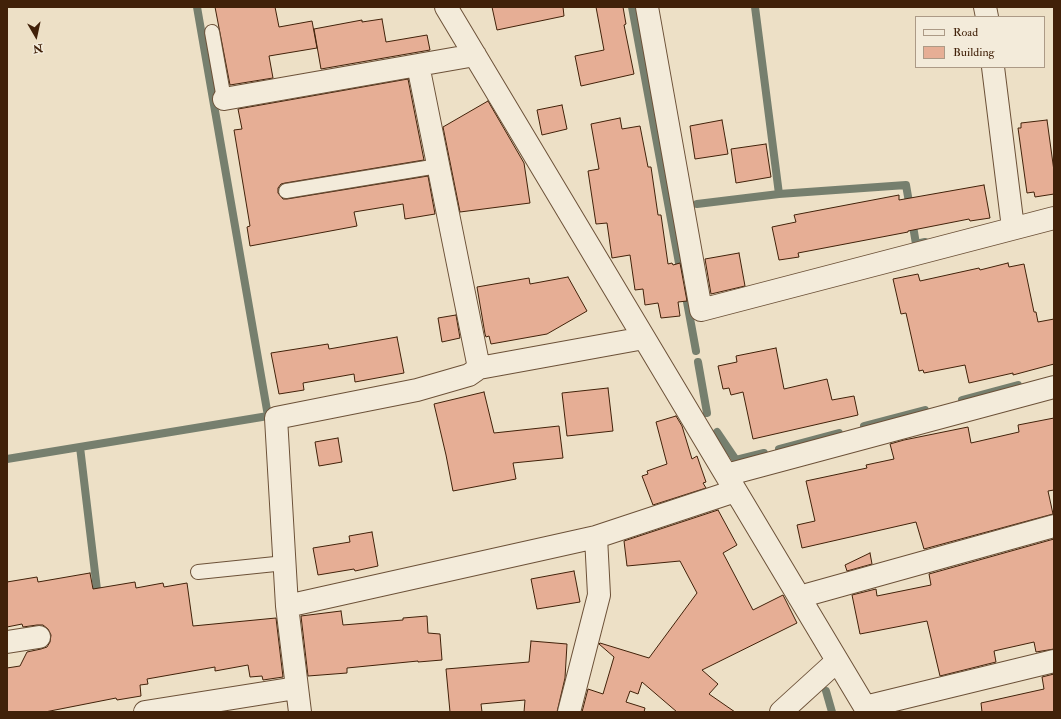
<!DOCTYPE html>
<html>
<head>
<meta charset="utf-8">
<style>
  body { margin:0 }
  #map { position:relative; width:1061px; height:719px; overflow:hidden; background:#ede0c6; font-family:"IM FELL Double Pica",serif }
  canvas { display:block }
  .frame { position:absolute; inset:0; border:8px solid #412109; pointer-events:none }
  .legend { position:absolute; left:915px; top:16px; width:130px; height:52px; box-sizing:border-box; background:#f3ebda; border:1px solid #ac9a86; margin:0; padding:5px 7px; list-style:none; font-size:12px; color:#412109 }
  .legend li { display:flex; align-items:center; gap:8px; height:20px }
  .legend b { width:20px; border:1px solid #ac9a86 }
  .north { position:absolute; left:16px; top:16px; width:40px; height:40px; -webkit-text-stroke:3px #f3ebda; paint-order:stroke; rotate:171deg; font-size:11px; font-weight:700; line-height:16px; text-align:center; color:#412109 }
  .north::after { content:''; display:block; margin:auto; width:14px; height:18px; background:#412109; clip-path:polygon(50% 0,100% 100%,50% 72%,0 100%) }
</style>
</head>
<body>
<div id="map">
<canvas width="1061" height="719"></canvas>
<div class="frame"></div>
<ul class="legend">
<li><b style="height:5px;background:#f3ebda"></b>Road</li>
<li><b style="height:11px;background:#e6ae95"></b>Building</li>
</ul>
<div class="north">N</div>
</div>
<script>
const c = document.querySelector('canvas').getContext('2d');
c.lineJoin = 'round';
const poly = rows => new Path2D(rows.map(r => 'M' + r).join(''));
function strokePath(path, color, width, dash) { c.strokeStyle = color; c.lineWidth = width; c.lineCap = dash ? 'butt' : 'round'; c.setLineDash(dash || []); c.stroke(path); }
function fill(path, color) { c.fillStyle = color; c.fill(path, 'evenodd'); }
strokePath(poly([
  [632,7,681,274],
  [755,7,779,194,906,185,910,208],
  [697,204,779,194],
  [912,220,916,244,925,242],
  [685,291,696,351],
  [698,362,707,413],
  [962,400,1018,385],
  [864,426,925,410],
  [717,432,736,460,764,453],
  [80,447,98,598],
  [779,449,839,433],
  [7,459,268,416,197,7],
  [826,691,832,712]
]), '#767f6e', 8);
const building = poly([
  [215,7,275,7,279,27,312,21,317,48,269,56,273,78,230,85,215,7],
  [492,7,563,7,564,16,497,30,492,7],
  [596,7,623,7,626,24,624,25,634,74,581,86,575,56,604,50,596,7],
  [382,19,386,42,427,35,430,50,321,69,314,29,362,20,362,22,382,19],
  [408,79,424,160,285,183,281,184,278,188,278,193,283,199,287,199,428,176,435,214,405,219,403,204,354,212,357,226,250,246,247,227,250,226,234,130,242,129,238,109,408,79],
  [488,101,524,163,530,203,460,212,443,127,488,101],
  [562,105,567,129,542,135,537,110,562,105],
  [620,118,622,129,640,126,648,167,651,167,658,215,661,215,668,264,672,263,673,265,680,263,687,301,678,302,680,316,661,318,658,303,645,305,643,289,635,290,630,255,612,258,607,223,596,224,588,171,599,169,591,124,620,118],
  [722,120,728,154,695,159,690,126,722,120],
  [1047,120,1054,171,1054,194,1035,197,1034,192,1027,193,1018,128,1021,128,1021,123,1047,120],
  [766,144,771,177,736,183,731,149,766,144],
  [984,185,990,218,970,221,969,219,908,231,908,232,798,253,799,257,779,260,772,227,796,222,794,215,899,195,899,200,984,185],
  [739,253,745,286,711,294,705,259,739,253],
  [1008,263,1009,267,1024,264,1034,312,1036,312,1038,322,1054,319,1054,364,1013,375,1013,373,969,383,965,365,924,373,923,370,919,371,906,313,901,314,893,279,918,274,920,281,979,268,980,270,1008,263],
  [568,277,587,311,547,334,491,344,489,336,486,337,485,334,477,287,529,278,530,284,568,277],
  [456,315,460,338,442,342,438,318,456,315],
  [397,337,404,373,355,382,354,374,303,383,304,390,279,394,271,353,328,344,329,349,397,337],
  [776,348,784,389,827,379,832,400,854,396,858,415,753,439,743,392,731,395,729,388,723,389,718,366,737,362,736,356,776,348],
  [608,388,613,431,567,436,562,393,608,388],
  [484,392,494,433,559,426,563,458,513,463,516,479,453,491,446,455,434,404,484,392],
  [676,416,682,426,692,459,697,456,706,482,703,483,706,488,653,505,642,476,648,474,647,471,667,464,656,422,676,416],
  [1054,418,1054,490,1048,491,1053,514,924,549,916,522,802,548,797,525,815,521,806,481,867,468,866,465,894,459,890,444,904,440,968,427,971,443,1019,432,1018,425,1054,418],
  [338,438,342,462,319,466,315,442,338,438],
  [718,510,737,545,723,553,753,610,783,595,797,623,702,670,718,684,709,694,735,712,677,712,642,682,638,694,630,691,626,702,645,708,644,712,582,712,588,689,603,694,614,657,599,644,600,643,649,658,697,593,680,561,627,566,624,541,718,510],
  [372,532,378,566,355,571,354,569,318,575,313,548,350,542,349,536,372,532],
  [1054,539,1054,649,1036,652,1034,642,994,651,996,662,940,676,927,621,860,634,852,595,876,589,877,596,931,585,929,574,1054,539],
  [870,553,872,564,847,571,845,565,870,553],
  [574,571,580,602,537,609,531,579,574,571],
  [90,573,93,589,135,582,136,588,163,583,164,587,187,583,193,626,276,618,283,677,263,680,262,676,250,677,248,665,215,671,215,667,147,679,148,684,140,685,141,696,117,700,116,698,45,712,7,712,7,668,20,666,27,652,41,649,47,647,50,642,51,635,48,629,43,625,37,625,23,627,22,624,7,627,7,582,37,577,38,582,90,573],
  [341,611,343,625,403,620,403,618,427,616,428,633,440,634,442,660,418,662,418,661,347,668,347,673,308,676,301,616,341,611],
  [531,641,567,644,565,678,557,712,524,712,525,700,481,704,482,712,450,712,446,669,529,662,531,641],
  [1054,674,1054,712,982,712,981,703,1044,689,1042,677,1054,674]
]);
fill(building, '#e6ae95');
strokePath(building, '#412109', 1);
const lane = poly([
  [212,32,224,99],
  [286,191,438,166],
  [198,572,285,563]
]);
const street = poly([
  [446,7,868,712],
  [647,7,701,310,1054,218],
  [985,7,987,17],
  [418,65,479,368,644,338],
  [993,67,1013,228],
  [224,99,475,55],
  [726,475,1054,387],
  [799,597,1054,526],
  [287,606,276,418,417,390,469,375,479,368],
  [7,642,39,637],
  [865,707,1054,661],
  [145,712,296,688],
  [300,712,287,606,596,537,735,491],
  [569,712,599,595,596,537],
  [781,712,837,661]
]);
strokePath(lane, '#6c5138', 16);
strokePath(street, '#6c5138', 24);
strokePath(lane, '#f3ebda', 14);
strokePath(street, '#f3ebda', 22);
</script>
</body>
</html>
